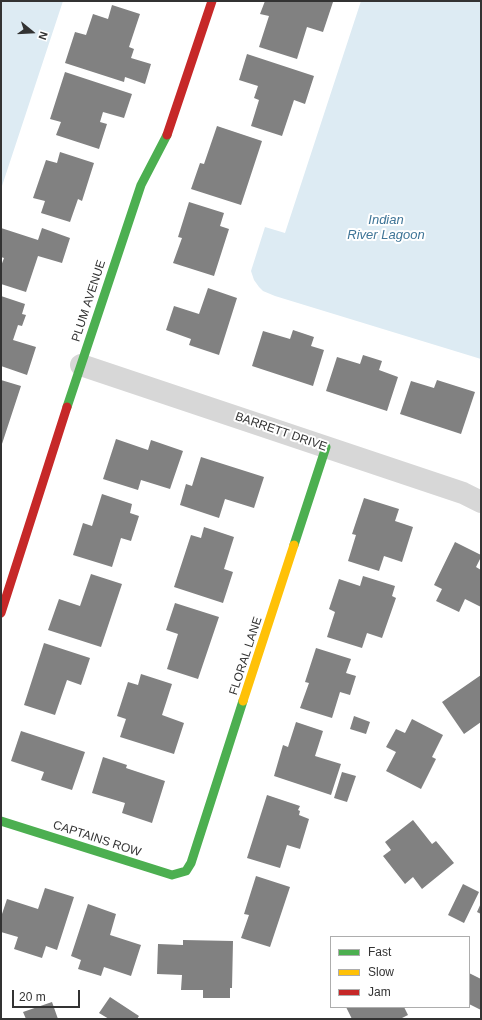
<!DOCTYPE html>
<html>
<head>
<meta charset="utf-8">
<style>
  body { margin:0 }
  #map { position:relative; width:482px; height:1020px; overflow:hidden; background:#fff; font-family:Arial,sans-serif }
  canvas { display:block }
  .frame { position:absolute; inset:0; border:2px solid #333; pointer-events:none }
  .legend { position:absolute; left:330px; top:936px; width:140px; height:72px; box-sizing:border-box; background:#fff; border:1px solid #adadad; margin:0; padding:5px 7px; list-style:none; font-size:12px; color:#333 }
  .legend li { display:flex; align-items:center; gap:8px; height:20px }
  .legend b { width:20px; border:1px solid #adadad }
  .north { position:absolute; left:12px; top:12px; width:40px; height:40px; -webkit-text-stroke:3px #fff; paint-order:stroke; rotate:108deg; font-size:11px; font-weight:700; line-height:16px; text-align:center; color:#333 }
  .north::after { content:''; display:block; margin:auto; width:14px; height:18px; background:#333; clip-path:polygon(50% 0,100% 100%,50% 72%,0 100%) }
  .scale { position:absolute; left:12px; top:990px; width:68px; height:18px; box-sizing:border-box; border:2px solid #333; border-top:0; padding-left:5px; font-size:12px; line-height:14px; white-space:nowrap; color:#333; -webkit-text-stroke:3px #fff; paint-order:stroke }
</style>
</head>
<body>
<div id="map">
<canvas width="482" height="1020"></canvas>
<div class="frame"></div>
<ul class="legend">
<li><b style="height:5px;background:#4caf50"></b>Fast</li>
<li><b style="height:5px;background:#ffc107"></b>Slow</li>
<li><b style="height:5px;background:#c62828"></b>Jam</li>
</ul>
<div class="north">N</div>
<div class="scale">20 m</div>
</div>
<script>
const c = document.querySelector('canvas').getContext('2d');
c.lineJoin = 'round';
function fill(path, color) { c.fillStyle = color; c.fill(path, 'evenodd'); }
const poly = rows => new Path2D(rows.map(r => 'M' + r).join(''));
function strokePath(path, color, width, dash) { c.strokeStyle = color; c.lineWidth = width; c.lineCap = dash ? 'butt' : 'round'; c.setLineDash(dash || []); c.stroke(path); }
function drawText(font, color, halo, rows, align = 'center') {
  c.font = font + ' Arial,sans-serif'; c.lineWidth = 4; c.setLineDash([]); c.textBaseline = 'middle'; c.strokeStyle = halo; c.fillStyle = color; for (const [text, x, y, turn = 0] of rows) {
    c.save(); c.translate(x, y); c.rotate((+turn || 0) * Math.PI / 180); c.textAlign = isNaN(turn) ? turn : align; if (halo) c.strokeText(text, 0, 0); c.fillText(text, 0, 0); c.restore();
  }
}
fill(poly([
  [1,1,63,1,1,189],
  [361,1,481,1,481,359,275,296,263,291,259,287,254,280,251,271,265,227,285,233]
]), '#ddebf3');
fill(poly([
  [265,1,328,1,333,2,323,32,307,27,297,59,259,47,269,16,260,14],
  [112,5,140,14,129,47,134,49,131,58,151,64,145,84,125,77,124,82,65,63,75,32,86,35,93,14,108,19],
  [247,54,314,76,305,104,294,100,282,136,251,126,259,100,254,98,258,86,239,80],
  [65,72,132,94,124,118,103,112,100,122,107,124,99,149,56,135,61,122,50,119],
  [217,126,262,141,241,205,191,189,200,163,204,164],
  [60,152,94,163,82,201,78,199,70,222,41,213,45,201,33,198,46,160,57,163],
  [189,202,224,213,220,226,229,229,214,276,173,263,182,238,178,237],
  [1,228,38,240,42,228,70,238,62,263,38,256,26,292,1,284,1,266,4,258,1,257],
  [208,288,237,298,219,355,189,345,191,339,166,330,174,306,199,314],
  [1,296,25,304,22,314,26,315,22,326,18,325,13,340,36,347,27,375,1,366],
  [293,330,314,337,311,346,324,350,313,386,252,366,263,331,290,339],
  [363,355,382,361,379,370,398,377,387,411,326,391,337,357,360,364],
  [1,380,21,386,1,447],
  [437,380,475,392,461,434,400,414,411,381,434,388],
  [116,439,148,450,151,440,183,451,170,489,141,480,138,490,103,479],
  [201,457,264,477,254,508,225,499,219,518,180,505,186,484,192,486],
  [102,494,132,504,130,513,139,516,131,541,121,538,112,567,73,555,83,523,92,526],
  [364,498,399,509,395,521,413,527,402,562,384,556,379,571,348,561,356,535,352,534],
  [204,527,234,537,224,569,233,572,223,603,174,587,191,535,201,538],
  [455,542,481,555,481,557,476,567,481,570,481,607,465,599,459,612,436,601,442,589,434,585],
  [91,574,122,584,101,647,48,630,59,599,80,606],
  [363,576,395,586,392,596,396,598,382,638,367,633,362,648,327,637,335,612,329,609,339,579,360,586],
  [175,603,219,617,198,679,167,669,178,634,166,630],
  [44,643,90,658,81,685,67,680,55,715,24,705],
  [316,648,351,659,346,673,356,676,350,695,340,692,332,718,300,708,309,683,305,682],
  [141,674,172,684,162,715,184,723,174,754,120,737,126,719,117,716,128,682,138,685],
  [481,675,481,722,464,734,442,702],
  [354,716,370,722,366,734,350,729],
  [412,719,443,735,432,757,436,759,421,789,386,771,396,752,386,747,396,729,405,733],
  [296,722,323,731,315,756,341,764,331,795,274,776,283,745,288,747],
  [21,731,85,752,72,790,41,780,44,772,11,761],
  [103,757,127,765,126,768,165,781,152,823,122,813,125,803,92,793],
  [342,772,356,776,347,802,334,798],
  [267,795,300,806,298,810,300,811,299,815,309,819,300,849,287,845,280,868,247,858],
  [413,820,432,844,436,841,454,863,422,889,413,877,405,884,383,856,391,850,385,842],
  [256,876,290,887,270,947,241,938,249,915,244,914],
  [463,884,479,892,464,923,448,915],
  [45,888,74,897,57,950,46,946,42,958,14,949,18,937,1,932,1,917,7,899,38,909],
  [481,903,481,914,477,912],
  [88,904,116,914,110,935,141,945,131,976,104,967,101,976,78,969,81,960,71,956],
  [183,940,233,941,232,988,230,988,230,998,203,998,203,990,181,990,182,975,157,974,158,944,183,945],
  [469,973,481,979,481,1010,469,1004],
  [110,997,139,1016,137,1019,109,1019,99,1013],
  [52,1002,58,1019,26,1019,23,1012],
  [346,1007,404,1007,408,1015,400,1019,352,1019]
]), '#818181');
strokePath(poly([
  [81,365,463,493,481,502]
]), '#d7d7d7', 22);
strokePath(poly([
  [67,407,141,185,167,135],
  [294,545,326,447],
  [1,821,172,875,186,871,191,863,243,701]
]), '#4caf50', 9);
strokePath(poly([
  [243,701,294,545]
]), '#ffc107', 9);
strokePath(poly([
  [167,135,212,1],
  [1,613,67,407]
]), '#c62828', 9);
drawText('12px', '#333', '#fff', [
  ["PLUM AVENUE",89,301,-72],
  ["BARRETT DRIVE",281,432,19],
  ["FLORAL LANE",246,656,-72],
  ["CAPTAINS ROW",97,839,18]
]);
drawText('italic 13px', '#3f7597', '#fff', [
  ["Indian",386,220],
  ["River Lagoon",386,235]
]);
</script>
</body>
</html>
